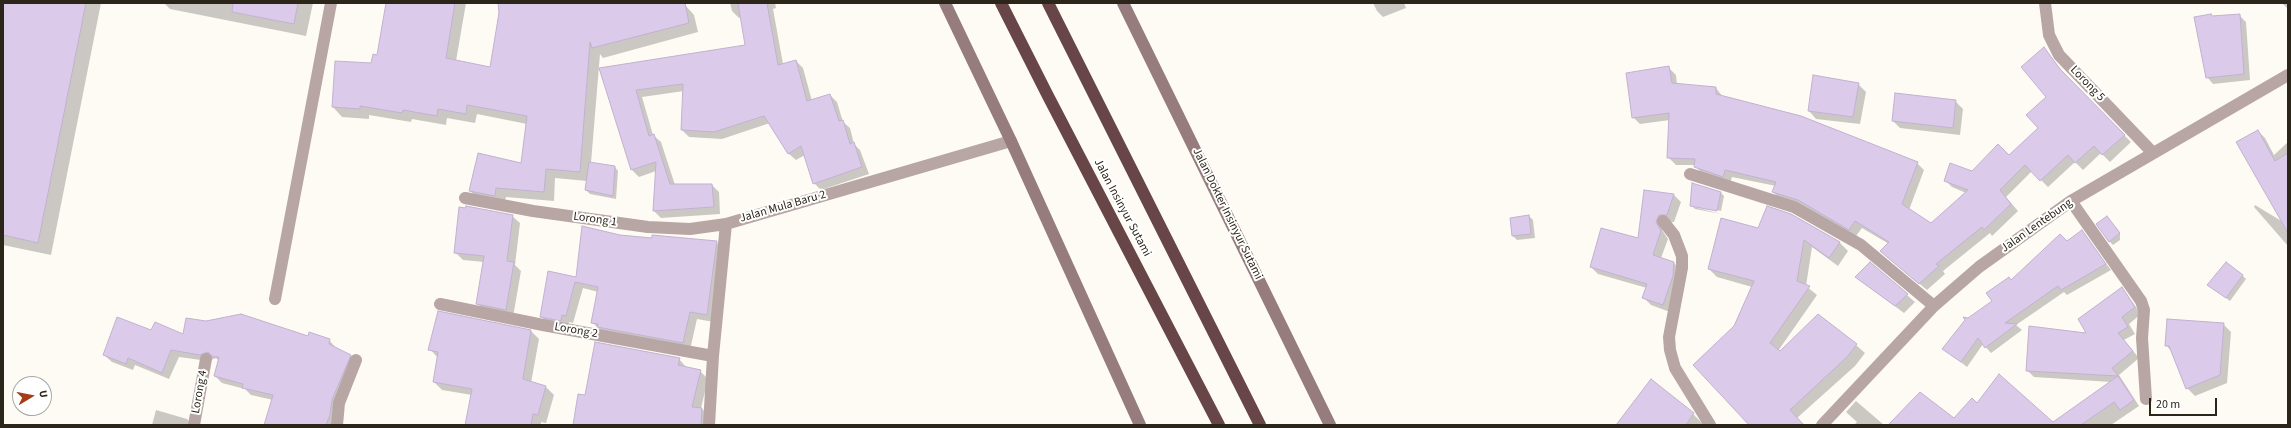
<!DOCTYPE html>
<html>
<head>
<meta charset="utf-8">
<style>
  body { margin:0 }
  #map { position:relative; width:2291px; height:428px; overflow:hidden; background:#fefbf4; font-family:"Source Sans 3",sans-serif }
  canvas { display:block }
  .frame { position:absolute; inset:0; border:4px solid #2b2619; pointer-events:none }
  .north { position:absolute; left:12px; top:376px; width:40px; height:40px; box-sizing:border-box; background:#fff; border:1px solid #aaa8a3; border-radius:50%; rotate:80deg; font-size:11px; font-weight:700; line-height:16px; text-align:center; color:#2b2619 }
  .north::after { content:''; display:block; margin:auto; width:14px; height:18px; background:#a43d17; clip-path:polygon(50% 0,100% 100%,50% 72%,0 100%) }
  .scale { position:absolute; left:2149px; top:398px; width:68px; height:18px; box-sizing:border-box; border:2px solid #2b2619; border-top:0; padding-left:5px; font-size:12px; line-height:14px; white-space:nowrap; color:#2b2619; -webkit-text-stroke:3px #fff; paint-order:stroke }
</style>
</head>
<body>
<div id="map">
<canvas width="2291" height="428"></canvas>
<div class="frame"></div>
<div class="north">U</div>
<div class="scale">20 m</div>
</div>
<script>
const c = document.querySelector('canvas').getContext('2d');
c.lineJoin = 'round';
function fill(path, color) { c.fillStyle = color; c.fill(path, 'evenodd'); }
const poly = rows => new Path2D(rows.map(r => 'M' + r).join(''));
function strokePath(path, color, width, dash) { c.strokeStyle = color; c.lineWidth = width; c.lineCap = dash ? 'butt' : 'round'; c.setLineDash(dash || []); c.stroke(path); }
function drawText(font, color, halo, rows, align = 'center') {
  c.font = font + ' "Source Sans 3",sans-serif'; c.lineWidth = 4; c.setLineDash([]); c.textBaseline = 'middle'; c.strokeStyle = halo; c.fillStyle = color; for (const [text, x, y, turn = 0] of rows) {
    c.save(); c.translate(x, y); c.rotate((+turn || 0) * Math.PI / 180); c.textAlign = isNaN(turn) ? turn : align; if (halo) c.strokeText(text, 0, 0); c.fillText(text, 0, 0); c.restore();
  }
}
fill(poly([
  [3,3,101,3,51,255,3,245],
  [164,3,313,3,306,36,170,9],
  [387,3,466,3,456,61,491,68,500,3,655,3,685,5,694,15,698,32,603,58,600,54,591,163,615,167,618,171,616,199,590,194,586,190,587,181,555,178,554,201,506,197,504,205,480,200,470,191,522,164,527,124,477,114,475,123,447,118,446,125,412,119,411,122,369,115,369,119,342,117,333,107,336,62,372,64,378,56],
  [730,3,775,3,776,8,773,9,783,64,796,61,803,68,812,101,830,95,837,102,843,122,850,128,854,144,860,150,869,174,821,190,814,183,805,155,796,160,789,154,770,123,722,139,689,137,682,130,684,91,642,97,653,135,661,142,675,185,712,185,719,192,720,214,661,218,654,211,656,171,639,177,632,170,600,69,746,46,741,17,739,18,732,11],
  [1373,3,1404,3,1406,8,1383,17,1377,11],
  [2282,3,2288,3,2288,9],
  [2239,15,2246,22,2250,80,2213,84,2207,77],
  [2044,48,2066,77,2131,142,2110,162,2101,153,2083,170,2075,162,2048,187,2032,171,2006,197,2018,211,1992,236,1990,233,1943,271,1945,274,1927,290,1889,258,1889,244,1862,228,1856,236,1780,199,1773,192,1776,186,1732,177,1730,183,1702,174,1695,165,1676,165,1668,157,1670,120,1640,124,1633,117,1669,68,1676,75,1677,85,1716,88,1723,97,1917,163,1924,170,1909,210,1931,224,1966,193,1952,187,1945,180,1972,172,2009,156,2039,128,2047,97],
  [1814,76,1858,84,1866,92,1860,124,1816,119,1809,111],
  [1955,101,1963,109,1960,135,1900,128,1893,121],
  [2258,131,2265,138,2274,155,2288,142,2288,246,2254,207,2255,205,2283,222],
  [1645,192,1674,195,1681,202,1674,222,1666,222,1662,230,1668,239,1661,258,1674,263,1681,271,1670,312,1651,305,1643,297,1647,288,1598,274,1591,267,1639,240],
  [1720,192,1724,196,1721,211,1694,205,1694,207,1721,214,1695,209,1691,205],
  [1791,215,1840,243,1848,251,1838,266,1812,247,1806,286,1817,295,1778,351,1780,353,1856,345,1865,353,1855,366,1797,418,1804,425,1751,425,1735,327,1752,287,1717,277,1709,269,1759,229],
  [512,216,520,223,515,265,521,271,513,317,485,311,477,303,484,262,463,260,455,252],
  [1529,216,1533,220,1535,238,1517,240,1513,236,1511,218],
  [2110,221,2120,233,2120,240,2113,245,2109,241],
  [2082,232,2111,270,2067,295,2064,292,2016,325,2022,330,1991,353,1983,344,1967,367,1944,349,1968,319,1993,301,2012,281],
  [619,236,716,242,724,249,714,322,697,319,690,350,600,330,592,322,598,292,583,288,573,323,569,322,568,327,548,324,541,316],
  [1870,263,1915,302,1904,313,1856,277],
  [2242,275,2246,279,2230,301,2212,288],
  [2122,288,2141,314,2129,324,2135,334,2124,340,2139,358,2119,375,2139,406,2111,425,1890,425,1954,419,1977,404,2053,423,2111,382,2034,377,2027,370,2088,334],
  [439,312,531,331,539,339,531,383,546,387,554,395,546,423,541,422,541,425,466,425,472,395,442,390,434,382,438,358,430,349],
  [2223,324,2231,332,2227,383,2195,396,2187,388,2172,352,2166,345],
  [152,331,184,336,308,337,329,340,336,348,350,355,358,363,335,425,265,425,273,400,251,395,245,389,222,383,215,376,219,361,216,358,208,361,179,357,169,379,135,365,133,370,112,362,104,355],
  [679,359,687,368,700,371,708,379,701,408,710,416,709,425,574,425,586,396],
  [1652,381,1694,415,1704,425,1623,425],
  [1856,401,1884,425,1854,425,1857,422,1846,412],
  [156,410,187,419,193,425,152,425]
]), '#0003');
const building = poly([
  [3,3,86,3,38,243,3,235,3,3],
  [233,3,298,3,294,24,232,12,233,3],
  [386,3,455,3,446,58,490,67,499,13,498,3,685,3,689,23,592,48,590,42,580,172,546,169,544,192,496,188,495,196,469,191,478,153,521,163,527,116,467,105,466,114,438,109,437,116,403,110,402,113,360,106,360,109,332,107,335,61,371,63,373,54,377,55,386,3],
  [738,3,767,3,778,65,796,60,807,101,830,94,839,121,843,120,850,144,854,142,862,167,813,184,801,146,788,154,764,116,714,132,681,130,683,84,636,90,649,136,654,134,670,184,712,184,714,207,653,211,656,162,631,170,599,68,745,45,738,3],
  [2211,14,2212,16,2240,14,2244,74,2206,78,2194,17,2211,14],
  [2044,47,2060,69,2125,135,2102,155,2094,146,2075,163,2068,155,2040,181,2025,165,2000,190,2011,204,1984,230,1982,227,1936,264,1939,266,1919,284,1880,251,1889,242,1855,221,1849,230,1798,200,1772,192,1776,182,1725,170,1723,177,1694,167,1695,159,1667,158,1669,113,1632,118,1626,73,1669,66,1672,83,1716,87,1716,94,1801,116,1918,162,1902,204,1931,223,1968,190,1944,181,1950,163,1972,171,1998,144,2009,155,2038,128,2026,115,2046,97,2021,67,2044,47],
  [1813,75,1859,83,1853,117,1808,111,1813,75],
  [1895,93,1956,100,1953,128,1892,121,1895,93],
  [2258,130,2275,161,2288,153,2288,233,2236,142,2258,130],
  [589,162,615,166,613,196,585,190,589,162],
  [1692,183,1721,192,1717,211,1690,206,1692,183],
  [1644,190,1674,194,1667,215,1659,215,1656,222,1661,231,1653,255,1674,262,1673,276,1663,305,1642,298,1647,284,1590,267,1601,228,1638,238,1644,190],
  [466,206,513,215,507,261,514,262,506,310,476,304,484,256,454,253,459,207,465,208,466,206],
  [1767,206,1791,214,1840,242,1829,258,1804,240,1797,281,1810,286,1770,343,1780,351,1818,314,1857,344,1847,357,1790,410,1804,425,1749,425,1693,365,1734,326,1754,281,1708,269,1721,218,1758,228,1767,206],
  [1529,215,1531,234,1512,236,1510,218,1529,215],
  [2107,216,2120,233,2109,242,2096,224,2107,216],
  [582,226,620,235,652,238,652,235,717,241,707,315,690,312,683,343,597,327,598,324,591,323,598,287,575,282,566,316,562,315,561,321,540,317,548,271,576,277,582,226],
  [2082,230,2106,264,2061,290,2058,286,2005,323,2017,324,1985,348,1978,338,1961,362,1942,349,1965,320,1963,317,1968,318,1992,301,1986,293,2009,277,2011,280,2060,234,2067,241,2082,230],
  [1870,262,1908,294,1895,306,1855,277,1870,262],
  [2226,262,2243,275,2226,298,2207,285,2226,262],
  [2122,287,2135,307,2122,317,2128,327,2118,333,2133,351,2112,368,2118,376,2026,371,2029,326,2086,333,2078,319,2122,287],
  [438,311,531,330,523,379,546,386,538,415,533,414,531,425,465,425,472,389,433,382,438,352,428,350,438,311],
  [241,314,308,336,309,332,330,339,329,344,351,355,332,400,330,415,326,425,264,425,273,395,242,388,243,384,214,376,219,357,213,357,208,352,200,355,171,350,162,373,128,358,126,364,103,355,117,317,151,330,155,322,183,334,186,318,206,321,241,314],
  [2167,319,2224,323,2220,375,2186,389,2169,346,2165,346,2167,319],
  [595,342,680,358,678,365,701,370,692,407,702,408,701,425,573,425,578,394,585,395,595,342],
  [1999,374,2053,422,2118,376,2134,400,2120,410,2114,402,2081,425,1888,425,1920,392,1954,418,1972,398,1977,403,1999,374],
  [1651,379,1694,413,1686,425,1616,425,1651,379]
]);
fill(building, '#dbcaea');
strokePath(building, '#c1b1d0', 1);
strokePath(poly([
  [2045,3,2049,35,2059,55,2153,153],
  [1690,174,1794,207,1861,245,1934,306],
  [465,198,533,211,648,227,690,229,726,224],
  [2071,201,2141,301,2144,310,2142,338,2146,399],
  [1663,221,1674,235,1682,256,1682,268,1669,337,1670,350,1675,368,1710,425],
  [275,299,331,3],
  [440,304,543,325,713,356],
  [194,425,206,359],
  [337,425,339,403,356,360],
  [709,425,713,356,726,224,1011,141],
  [1822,425,1934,306,1979,267,2071,201,2288,75]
]), '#b8a6a5', 12);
strokePath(poly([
  [945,3,1011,141,1140,425],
  [1123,3,1330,425]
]), '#967c7c', 12);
strokePath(poly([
  [1001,3,1047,94,1219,425],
  [1048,3,1260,425]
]), '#684647', 12);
drawText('12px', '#2b2619', '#fff', [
  ["Lorong 5",2087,84,46],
  ["Jalan Mula Baru 2",783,207,-16],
  ["Jalan Insinyur Sutami",1122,208,62],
  ["Jalan Dokter Insinyur Sutami",1227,214,64],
  ["Lorong 1",595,220,8],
  ["Jalan Lentebung",2037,226,-35],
  ["Lorong 2",576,331,10],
  ["Lorong 4",200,392,-80]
]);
</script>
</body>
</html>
